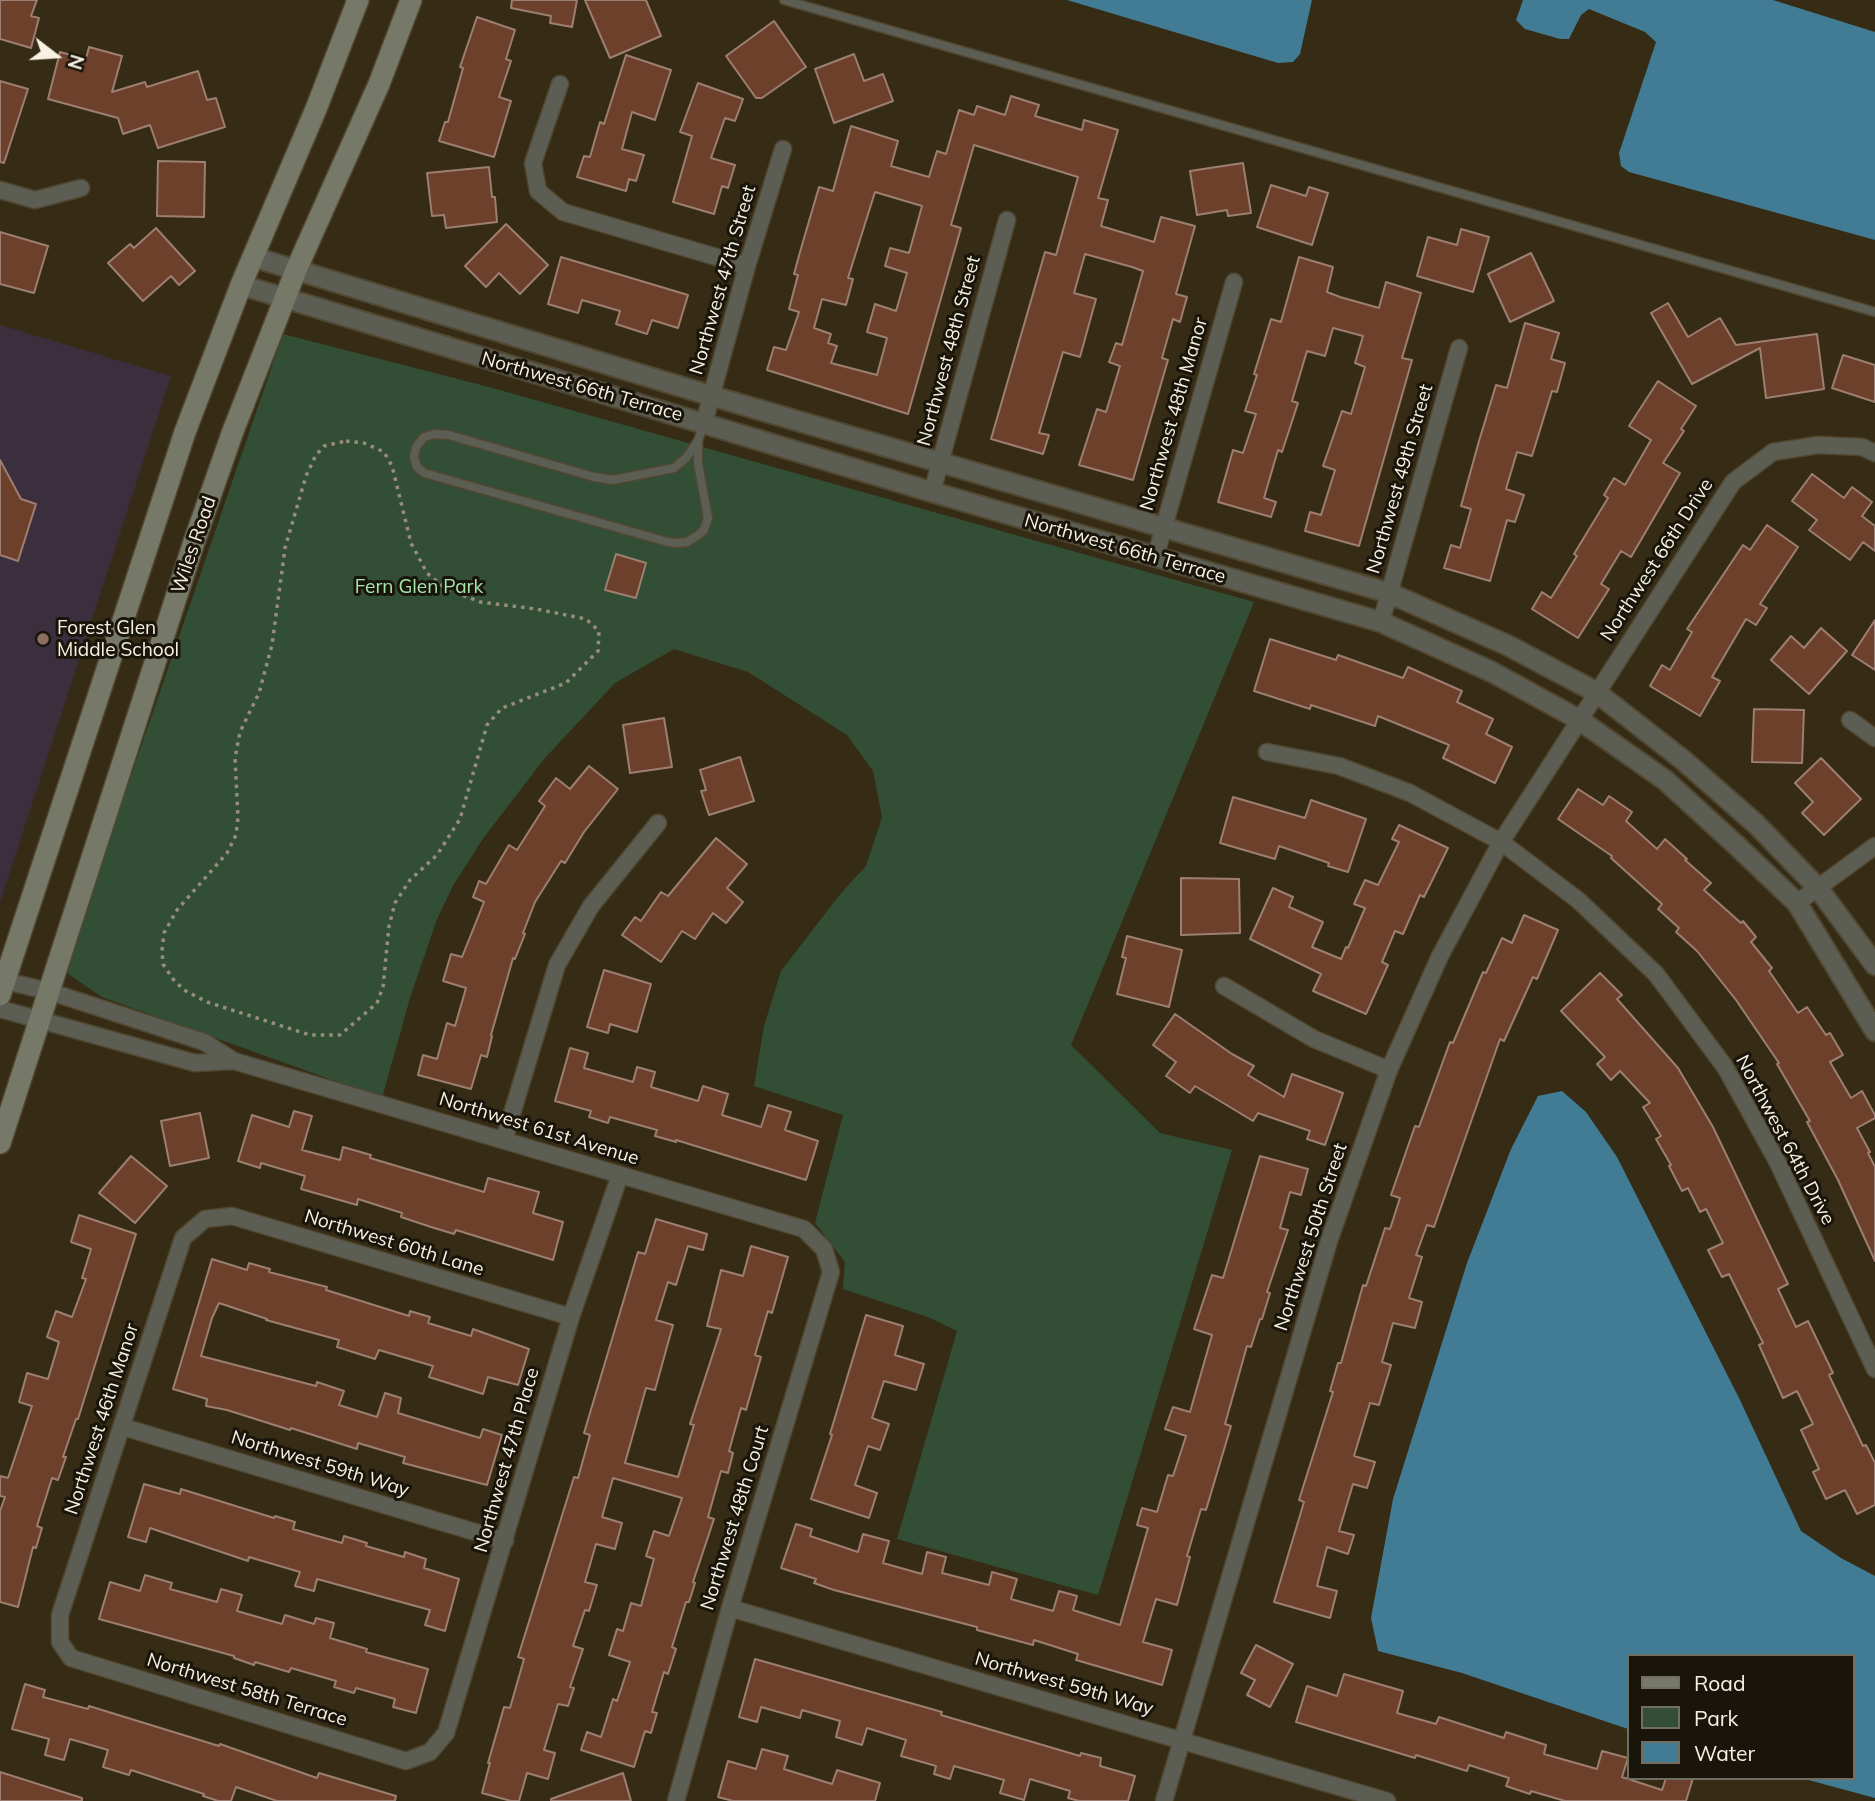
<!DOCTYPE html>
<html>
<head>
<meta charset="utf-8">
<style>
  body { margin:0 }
  #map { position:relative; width:1875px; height:1801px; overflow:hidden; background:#362b14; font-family:Mulish,sans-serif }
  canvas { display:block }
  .legend { position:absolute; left:1627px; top:1654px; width:228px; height:126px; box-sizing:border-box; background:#19150b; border:2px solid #726d61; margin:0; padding:9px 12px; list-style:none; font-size:21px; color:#f8f1e3 }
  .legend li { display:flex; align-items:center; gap:14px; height:35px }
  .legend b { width:35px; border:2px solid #726d61 }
  .north { position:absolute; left:21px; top:21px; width:70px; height:70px; -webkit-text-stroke:5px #19150b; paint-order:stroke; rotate:107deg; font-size:19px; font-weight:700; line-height:28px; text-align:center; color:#f8f1e3 }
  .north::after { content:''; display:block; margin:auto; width:24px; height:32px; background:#f8f1e3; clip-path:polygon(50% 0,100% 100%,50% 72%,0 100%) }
</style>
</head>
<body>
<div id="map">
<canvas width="1875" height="1801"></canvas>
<ul class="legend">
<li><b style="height:9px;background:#767967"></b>Road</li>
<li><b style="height:19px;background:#324f36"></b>Park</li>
<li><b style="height:19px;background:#417c94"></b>Water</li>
</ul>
<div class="north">N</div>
</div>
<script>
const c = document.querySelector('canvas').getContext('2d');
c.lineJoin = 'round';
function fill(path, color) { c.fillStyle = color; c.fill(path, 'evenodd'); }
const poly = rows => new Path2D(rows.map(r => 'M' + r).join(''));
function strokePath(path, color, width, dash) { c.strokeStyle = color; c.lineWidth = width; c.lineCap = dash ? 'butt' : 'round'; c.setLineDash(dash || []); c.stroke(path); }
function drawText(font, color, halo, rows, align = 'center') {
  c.font = font + ' Mulish,sans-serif'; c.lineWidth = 6; c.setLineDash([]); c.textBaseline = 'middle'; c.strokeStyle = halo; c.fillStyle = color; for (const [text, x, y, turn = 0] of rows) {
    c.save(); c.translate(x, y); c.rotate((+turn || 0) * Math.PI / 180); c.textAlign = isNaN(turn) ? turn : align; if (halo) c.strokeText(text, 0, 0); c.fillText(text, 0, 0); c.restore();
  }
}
fill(poly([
  [0,325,171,376,0,903]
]), '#3c2f3d');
fill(poly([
  [283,334,489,387,1254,602,1071,1045,1160,1133,1232,1150,1098,1595,897,1539,957,1331,928,1317,843,1289,845,1262,815,1223,843,1115,754,1086,764,1026,781,971,841,893,866,866,882,817,873,771,847,735,748,672,674,649,615,683,544,759,482,840,454,884,437,919,410,998,382,1098,102,997,64,971]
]), '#324f36');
fill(poly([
  [1067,0,1312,0,1300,54,1293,62,1278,63],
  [1523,0,1773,0,1875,32,1875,240,1629,172,1621,166,1619,153,1656,42,1645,32,1589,9,1581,15,1569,39,1560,39,1525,29,1516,20],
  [1562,1091,1586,1112,1617,1157,1740,1400,1801,1531,1841,1558,1875,1576,1875,1798,1801,1778,1852,1778,1852,1656,1628,1656,1628,1729,1462,1673,1378,1651,1371,1618,1393,1499,1467,1263,1511,1149,1538,1096]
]), '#417c94');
const building = poly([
  [0,0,37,0,31,16,39,18,31,48,0,39,0,0],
  [512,0,577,0,572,27,550,23,551,16,511,8,512,0],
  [585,0,646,0,661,36,610,58,585,0],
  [477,17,515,30,506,59,511,61,499,97,511,101,494,157,439,141,445,122,448,122,463,68,460,67,477,17],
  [774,21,806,67,762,98,756,98,726,56,774,21],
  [89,47,122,56,112,92,145,82,147,87,198,71,207,100,216,98,225,127,158,148,150,125,123,134,118,118,48,99,60,52,86,59,89,47],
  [854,54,864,81,883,74,893,101,834,123,815,69,854,54],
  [626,55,671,70,655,120,632,112,622,149,644,155,636,181,629,179,626,191,577,177,584,156,590,157,600,122,604,124,626,55],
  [0,81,28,89,4,163,0,162,0,81],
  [698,83,743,99,735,121,725,118,711,158,735,165,728,188,722,186,714,214,673,202,692,136,680,132,698,83],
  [1011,96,1039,105,1035,116,1082,130,1084,120,1118,130,1098,198,1108,200,1101,226,1154,242,1161,217,1195,226,1176,294,1187,297,1180,322,1173,319,1162,358,1168,360,1133,480,1079,465,1097,409,1106,412,1120,366,1109,362,1116,343,1122,345,1143,271,1132,267,1085,254,1074,293,1096,299,1080,357,1063,352,1039,433,1049,435,1043,454,991,439,1045,252,1056,255,1078,177,974,145,951,225,961,228,908,414,767,370,774,347,786,350,799,312,789,309,798,275,794,274,800,252,819,187,833,191,851,126,898,141,891,166,929,177,937,151,946,154,959,110,974,115,977,106,1005,115,1011,96],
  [875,192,922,206,909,253,890,248,885,266,907,273,896,311,875,304,867,332,887,338,877,375,831,363,837,346,828,343,831,334,814,328,822,299,846,305,853,279,848,278,875,192],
  [158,161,205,162,204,217,157,216,158,161],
  [1243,163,1251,213,1228,216,1227,210,1197,215,1190,171,1243,163],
  [489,167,492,197,495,197,497,222,446,228,444,215,432,216,427,173,489,167],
  [1271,185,1306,196,1309,187,1328,193,1312,245,1257,227,1271,185],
  [506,224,548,265,520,294,499,273,486,287,465,266,506,224],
  [156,228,195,271,179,285,171,276,143,301,108,263,130,244,134,248,156,228],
  [1461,229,1489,237,1473,292,1417,276,1428,237,1457,245,1461,229],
  [0,232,48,246,34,293,0,284,0,232],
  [1531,253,1554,301,1510,322,1488,274,1531,253],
  [561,257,688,295,678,328,652,320,647,334,616,324,620,311,582,300,578,313,548,304,561,257],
  [1299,257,1333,267,1327,292,1340,297,1379,308,1386,282,1421,293,1402,358,1412,360,1359,546,1305,531,1310,512,1321,515,1335,470,1323,466,1342,411,1351,414,1365,367,1355,363,1363,336,1333,328,1325,356,1307,351,1292,401,1298,403,1282,452,1278,450,1264,498,1276,502,1271,517,1218,502,1233,450,1243,453,1256,414,1245,411,1257,375,1254,374,1271,319,1281,322,1299,257],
  [1668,303,1688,337,1720,318,1736,345,1817,334,1824,389,1766,398,1760,348,1692,384,1651,313,1668,303],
  [1525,323,1559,333,1551,359,1565,363,1557,392,1552,391,1532,456,1517,452,1506,489,1524,495,1515,522,1507,520,1490,581,1444,568,1451,545,1460,548,1471,509,1461,506,1479,441,1496,385,1507,388,1525,323],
  [1843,355,1875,365,1875,402,1832,388,1843,355],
  [1658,381,1696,406,1681,429,1684,431,1663,463,1680,473,1631,557,1621,551,1601,584,1609,589,1578,638,1532,609,1542,592,1551,598,1577,556,1574,554,1608,498,1604,495,1614,478,1625,485,1651,440,1629,426,1658,381],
  [0,460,21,499,36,504,18,561,0,555,0,460],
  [1812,474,1844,498,1852,487,1872,502,1862,516,1875,526,1875,551,1863,542,1850,560,1809,530,1817,520,1792,501,1812,474],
  [1767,525,1798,547,1760,604,1767,608,1756,625,1746,619,1712,677,1720,681,1700,716,1650,686,1662,665,1670,670,1692,632,1687,629,1743,545,1750,550,1767,525],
  [616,554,646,563,636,598,605,590,616,554],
  [1875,620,1875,670,1852,655,1875,620],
  [1821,628,1847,651,1809,694,1771,660,1791,636,1804,648,1821,628],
  [1270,639,1336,660,1338,655,1403,678,1408,667,1462,691,1457,702,1493,719,1486,734,1512,747,1495,783,1443,758,1449,745,1378,716,1375,726,1311,705,1310,709,1254,691,1270,639],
  [1754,709,1804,710,1802,763,1752,762,1754,709],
  [664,718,672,767,630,773,623,725,664,718],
  [740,757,754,801,709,815,701,791,706,790,700,770,740,757],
  [1821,758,1861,799,1824,835,1802,813,1813,802,1795,783,1821,758],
  [589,766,618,789,584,832,565,863,561,861,535,902,523,933,525,934,515,959,513,958,491,1035,492,1036,487,1057,481,1055,471,1089,418,1075,423,1055,437,1059,447,1023,455,1026,466,988,443,981,451,954,462,957,484,902,473,897,479,881,486,884,509,845,517,850,545,806,539,801,556,778,570,789,589,766],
  [1578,789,1603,805,1609,796,1632,812,1626,821,1657,849,1665,839,1687,859,1685,860,1711,883,1704,890,1741,923,1743,921,1756,937,1751,942,1772,968,1769,971,1798,1013,1807,1007,1826,1035,1830,1033,1843,1055,1830,1062,1851,1098,1862,1091,1875,1115,1875,1118,1857,1128,1870,1152,1868,1153,1875,1167,1875,1261,1838,1180,1807,1122,1810,1121,1777,1064,1779,1063,1736,1000,1697,951,1676,932,1679,928,1658,909,1662,904,1611,858,1612,856,1558,819,1578,789],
  [1233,797,1305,818,1311,800,1366,819,1348,872,1328,866,1329,863,1279,846,1275,859,1220,843,1233,797],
  [1399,825,1448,848,1424,897,1420,895,1403,934,1395,931,1382,962,1388,965,1366,1014,1313,991,1321,974,1250,939,1273,888,1293,897,1289,907,1323,922,1312,947,1341,959,1346,947,1348,948,1365,908,1354,904,1365,880,1378,885,1399,842,1392,839,1399,825],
  [716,838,747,864,727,888,743,902,726,923,713,913,695,939,682,931,661,962,622,935,635,917,641,921,661,892,668,896,716,838],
  [1181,878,1239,879,1240,933,1181,935,1181,878],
  [1524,915,1558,930,1537,979,1533,977,1504,1041,1500,1039,1434,1227,1427,1225,1416,1255,1422,1257,1409,1298,1422,1302,1415,1328,1393,1323,1382,1362,1391,1365,1379,1405,1370,1403,1354,1456,1375,1462,1367,1488,1353,1484,1339,1531,1354,1535,1348,1554,1327,1547,1317,1586,1337,1591,1330,1618,1274,1602,1304,1502,1299,1500,1333,1392,1330,1391,1338,1363,1341,1363,1363,1285,1366,1286,1385,1228,1390,1229,1400,1198,1391,1195,1415,1126,1419,1127,1450,1042,1453,1043,1483,972,1486,973,1502,938,1512,943,1524,915],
  [1127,936,1182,950,1169,1007,1117,994,1126,958,1122,957,1127,936],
  [604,970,651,984,637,1032,610,1024,608,1033,587,1027,604,970],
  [1600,973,1622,995,1617,999,1678,1068,1713,1127,1788,1284,1778,1289,1796,1327,1808,1321,1833,1373,1829,1375,1863,1446,1866,1445,1875,1463,1875,1505,1857,1514,1845,1490,1826,1499,1813,1472,1819,1469,1801,1430,1813,1424,1797,1391,1783,1398,1759,1345,1763,1343,1729,1274,1722,1277,1708,1250,1723,1243,1706,1209,1700,1212,1688,1188,1682,1191,1669,1166,1671,1165,1656,1139,1661,1136,1643,1107,1650,1103,1620,1071,1611,1080,1597,1064,1605,1057,1561,1011,1600,973],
  [1175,1014,1232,1054,1254,1066,1248,1075,1284,1097,1292,1074,1343,1093,1325,1145,1307,1139,1310,1131,1258,1113,1253,1121,1195,1086,1190,1093,1166,1076,1176,1062,1153,1045,1175,1014],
  [570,1048,588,1053,584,1068,633,1082,637,1067,655,1072,651,1087,698,1101,703,1086,728,1094,722,1115,761,1127,768,1105,791,1112,785,1130,818,1141,806,1180,676,1140,676,1142,655,1136,657,1130,610,1117,608,1123,589,1117,591,1111,555,1101,570,1048],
  [294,1111,312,1116,302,1150,340,1160,343,1147,371,1155,370,1158,484,1192,488,1178,539,1192,533,1213,563,1222,553,1260,456,1230,454,1234,431,1227,401,1217,402,1213,358,1199,357,1205,301,1189,305,1176,261,1163,260,1168,238,1161,252,1115,289,1127,294,1111],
  [200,1113,209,1158,170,1166,161,1121,200,1113],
  [131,1156,167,1186,135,1223,99,1193,131,1156],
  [1260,1156,1308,1169,1301,1195,1290,1192,1280,1228,1288,1230,1267,1292,1270,1293,1262,1319,1260,1319,1251,1347,1247,1346,1225,1424,1231,1426,1206,1510,1201,1509,1187,1556,1190,1557,1177,1605,1156,1599,1143,1642,1172,1650,1162,1685,1076,1660,1078,1654,1034,1640,1033,1645,977,1630,977,1627,834,1590,814,1583,816,1579,781,1568,796,1524,812,1529,810,1536,858,1552,863,1534,889,1541,883,1563,922,1574,927,1552,946,1557,942,1573,989,1585,992,1572,1017,1579,1011,1599,1053,1611,1059,1591,1077,1596,1073,1610,1120,1625,1148,1528,1137,1525,1142,1508,1157,1512,1168,1475,1173,1476,1186,1436,1165,1429,1173,1407,1190,1412,1212,1335,1194,1329,1212,1275,1223,1278,1260,1156],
  [79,1215,136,1234,78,1419,76,1419,63,1457,66,1457,58,1480,52,1478,37,1526,42,1528,36,1548,33,1547,18,1607,0,1602,0,1511,5,1497,0,1496,0,1476,8,1478,32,1406,19,1402,27,1373,48,1379,59,1342,47,1337,56,1311,72,1317,86,1279,82,1278,91,1249,71,1242,79,1215],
  [656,1219,707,1234,703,1250,688,1246,676,1285,668,1282,656,1320,673,1325,655,1390,646,1388,625,1463,678,1477,694,1425,690,1424,721,1329,707,1326,721,1270,743,1276,751,1246,788,1257,772,1313,768,1311,755,1355,761,1357,746,1410,741,1408,729,1451,733,1453,728,1473,721,1471,708,1517,714,1519,693,1582,695,1583,689,1602,686,1602,672,1647,676,1649,668,1674,664,1672,652,1712,657,1713,651,1733,645,1731,634,1767,581,1750,587,1732,601,1737,613,1699,617,1701,630,1662,609,1655,617,1629,623,1631,631,1603,641,1606,654,1559,646,1556,654,1531,669,1536,682,1498,613,1478,602,1517,622,1523,615,1549,596,1544,585,1582,597,1585,589,1611,585,1610,573,1646,583,1649,570,1687,574,1688,568,1706,558,1704,544,1750,555,1753,548,1779,527,1773,519,1801,511,1801,482,1793,490,1763,488,1763,504,1707,510,1708,524,1659,518,1657,574,1477,578,1478,590,1435,584,1433,638,1252,645,1254,656,1219],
  [212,1259,247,1270,249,1263,270,1269,269,1272,327,1287,326,1290,409,1316,410,1311,430,1317,428,1323,471,1336,473,1329,529,1349,518,1385,488,1377,483,1394,429,1377,433,1366,379,1350,375,1359,337,1347,339,1340,266,1320,267,1319,219,1303,212,1318,201,1356,316,1386,317,1382,344,1391,339,1405,377,1417,385,1393,401,1398,398,1413,480,1438,483,1429,502,1435,487,1485,403,1463,405,1457,358,1443,357,1449,291,1428,290,1430,227,1410,206,1406,207,1399,173,1389,212,1259],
  [866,1315,903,1326,895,1355,924,1364,916,1390,884,1381,872,1418,889,1424,880,1450,868,1446,855,1485,877,1493,869,1518,811,1499,832,1435,830,1434,866,1315],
  [144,1484,180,1494,181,1489,274,1518,275,1516,295,1522,293,1529,342,1543,344,1536,367,1543,366,1546,404,1557,405,1552,426,1559,424,1568,459,1579,445,1631,425,1625,430,1610,317,1579,314,1591,295,1586,300,1572,249,1557,248,1561,150,1528,146,1542,128,1537,144,1484],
  [145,1575,172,1583,170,1589,217,1602,221,1589,242,1595,237,1611,282,1624,285,1615,314,1624,316,1618,334,1623,330,1638,367,1649,366,1652,428,1669,416,1713,393,1707,395,1699,356,1688,354,1693,334,1687,336,1681,291,1668,289,1672,255,1662,254,1665,234,1658,234,1656,99,1619,110,1582,140,1591,145,1575],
  [1256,1645,1293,1664,1270,1707,1247,1695,1255,1680,1241,1673,1256,1645],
  [755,1659,942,1712,941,1715,1080,1756,1081,1753,1101,1758,1100,1766,1135,1776,1128,1801,1079,1801,1068,1798,1070,1791,1030,1779,1024,1800,1000,1793,1004,1780,954,1766,950,1779,934,1774,936,1766,901,1756,906,1740,867,1728,862,1745,836,1737,840,1721,802,1710,800,1718,761,1707,757,1722,739,1717,755,1659],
  [1344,1674,1403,1691,1397,1713,1436,1724,1439,1717,1504,1738,1506,1732,1546,1745,1544,1754,1597,1769,1602,1751,1628,1758,1622,1777,1662,1790,1666,1778,1693,1778,1686,1801,1565,1801,1531,1791,1530,1794,1506,1786,1509,1778,1469,1765,1467,1771,1416,1755,1415,1758,1296,1722,1307,1686,1337,1696,1344,1674],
  [25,1684,45,1690,43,1697,88,1709,89,1706,219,1746,220,1744,317,1778,319,1773,396,1796,395,1801,277,1801,236,1787,231,1801,218,1801,203,1796,204,1794,131,1770,129,1775,103,1767,108,1750,70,1739,64,1760,45,1755,49,1739,12,1729,25,1684],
  [762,1749,788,1756,784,1769,832,1784,837,1770,880,1783,875,1801,733,1801,718,1797,728,1761,756,1769,762,1749],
  [0,1772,82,1798,82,1801,0,1801,0,1772],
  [623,1773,631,1801,551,1801,551,1799,623,1773]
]);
fill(building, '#6d402b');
strokePath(building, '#9c7f72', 2);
const service = poly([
  [784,0,1875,312],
  [698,441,698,463,708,518,704,530,697,536,687,542,677,543,668,542,424,473,417,467,414,457,416,447,424,437,435,434,449,435,594,477,613,480,674,468,686,458,698,441,704,423]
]);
const minor = poly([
  [560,84,533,163,538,191,563,212,747,266],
  [0,190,35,200,81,188],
  [704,423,747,266,783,149],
  [932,492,1007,220],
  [1155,558,1234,282],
  [1381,622,1459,348],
  [1850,720,1875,738],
  [1267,752,1339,766,1410,793,1501,842,1578,900,1656,974,1725,1067,1778,1163,1875,1369],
  [1797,903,1875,846],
  [5,981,48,991,204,1042,234,1061,804,1229,824,1249,831,1272,730,1608,676,1801],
  [1224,986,1314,1039,1389,1070],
  [0,1009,195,1063,234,1061],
  [504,1140,557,965,591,906,658,823],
  [571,1317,232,1216,205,1219,183,1238,60,1615,60,1642,71,1658,406,1761,430,1752,446,1733,571,1317,620,1175],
  [123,1427,505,1541],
  [730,1608,1387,1801],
  [1164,1801,1329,1241,1389,1070,1440,956,1501,842,1733,482,1773,452,1818,445,1862,447,1875,453]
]);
const tertiary = poly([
  [253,257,712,396,1389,593,1507,645,1596,692,1683,760,1756,824,1818,888,1875,965],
  [241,285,932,492,1381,622,1492,672,1578,719,1665,780,1735,844,1797,903,1875,1031]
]);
const secondary = poly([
  [0,995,185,432,241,285,316,109,358,0],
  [0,1143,194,542,233,431,296,270,379,84,411,0]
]);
strokePath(service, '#514731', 11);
strokePath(minor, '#514731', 19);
strokePath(tertiary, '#514731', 23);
strokePath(secondary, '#514731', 24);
strokePath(poly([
  [346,441,364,443,384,452,392,466,411,543,427,573,445,588,480,602,536,609,586,619,599,631,598,651,566,683,502,708,487,725,460,819,437,855,410,880,395,903,389,926,383,987,377,1003,340,1035,310,1035,207,1002,184,990,173,979,163,964,162,951,164,933,177,910,227,853,236,835,238,818,235,758,240,732,259,693,272,645,285,548,306,476,316,455,324,446,346,441]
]), '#968d7a', 3.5, [3.5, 5]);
strokePath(service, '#5c5e53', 8);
strokePath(minor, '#5c5e53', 16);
strokePath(tertiary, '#5c5e53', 19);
strokePath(secondary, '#767967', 21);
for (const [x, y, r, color] of [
  [43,639,7,"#8d6e63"]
]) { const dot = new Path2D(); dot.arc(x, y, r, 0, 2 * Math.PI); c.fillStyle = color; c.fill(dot); strokePath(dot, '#19150b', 2.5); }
drawText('19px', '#f8f1e3', '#19150b', [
  ["Northwest 47th Street",723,280,-74],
  ["Northwest 48th Street",949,351,-75],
  ["Northwest 66th Terrace",582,387,16],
  ["Northwest 48th Manor",1174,414,-74],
  ["Northwest 49th Street",1400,479,-74],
  ["Wiles Road",194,545,-71],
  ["Northwest 66th Terrace",1125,549,16],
  ["Northwest 66th Drive",1657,560,-57],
  ["Northwest 61st Avenue",539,1129,17],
  ["Northwest 64th Drive",1785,1140,62],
  ["Northwest 50th Street",1311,1237,-72],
  ["Northwest 60th Lane",394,1243,17],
  ["Northwest 46th Manor",102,1419,-72],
  ["Northwest 47th Place",507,1460,-74],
  ["Northwest 59th Way",320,1464,17],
  ["Northwest 48th Court",735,1518,-73],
  ["Northwest 59th Way",1064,1684,16],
  ["Northwest 58th Terrace",247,1690,17]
]);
drawText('19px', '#a5e6ae', '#19150b', [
  ["Fern Glen Park",419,587]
]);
drawText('19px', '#f8f1e3', '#19150b', [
  ["Forest Glen",57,628],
  ["Middle School",57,650]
], 'left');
</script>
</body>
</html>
